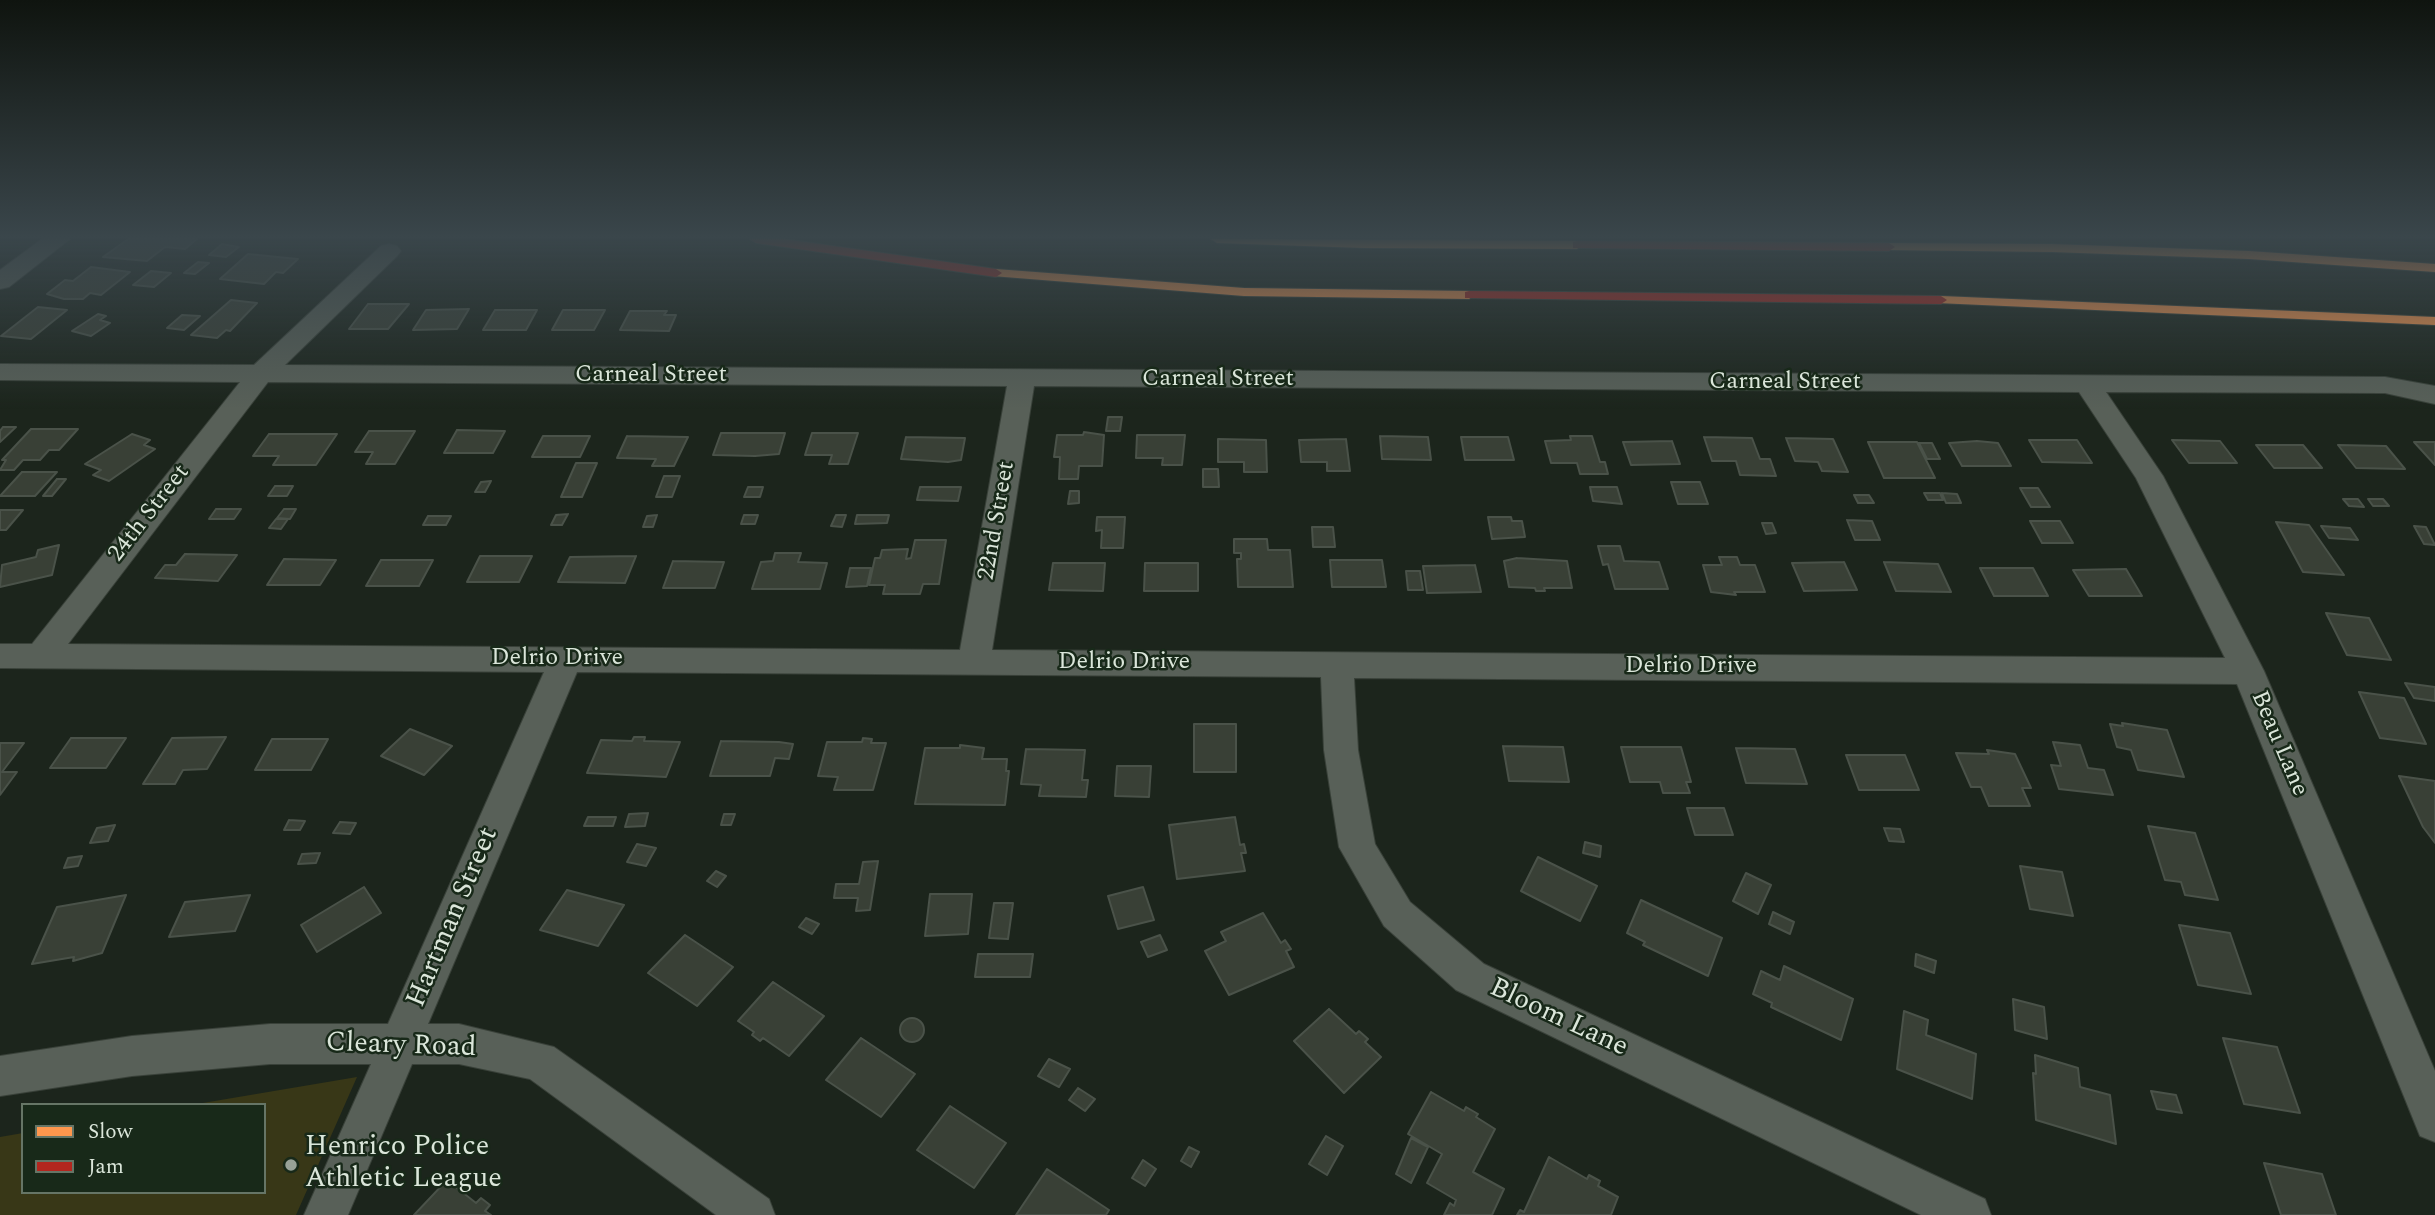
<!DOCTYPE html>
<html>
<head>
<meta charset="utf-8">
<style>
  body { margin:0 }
  #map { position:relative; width:2435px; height:1215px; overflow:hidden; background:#1c251c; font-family:Spectral,serif }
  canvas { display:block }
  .legend { position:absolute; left:21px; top:1103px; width:245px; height:91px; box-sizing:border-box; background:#182919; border:2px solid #667566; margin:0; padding:9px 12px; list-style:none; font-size:21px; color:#dbe6da }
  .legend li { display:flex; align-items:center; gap:14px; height:35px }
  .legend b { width:35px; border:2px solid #667566 }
</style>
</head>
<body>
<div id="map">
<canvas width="2435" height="1215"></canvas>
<ul class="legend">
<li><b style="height:9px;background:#ff974d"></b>Slow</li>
<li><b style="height:9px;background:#b3261e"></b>Jam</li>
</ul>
</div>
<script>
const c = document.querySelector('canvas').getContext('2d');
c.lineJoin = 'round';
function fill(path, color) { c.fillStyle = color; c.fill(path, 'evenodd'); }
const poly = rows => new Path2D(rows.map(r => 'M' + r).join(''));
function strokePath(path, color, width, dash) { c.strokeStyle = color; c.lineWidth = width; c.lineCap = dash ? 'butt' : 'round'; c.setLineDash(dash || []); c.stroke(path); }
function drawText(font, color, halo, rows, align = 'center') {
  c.font = font + ' Spectral,serif'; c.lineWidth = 5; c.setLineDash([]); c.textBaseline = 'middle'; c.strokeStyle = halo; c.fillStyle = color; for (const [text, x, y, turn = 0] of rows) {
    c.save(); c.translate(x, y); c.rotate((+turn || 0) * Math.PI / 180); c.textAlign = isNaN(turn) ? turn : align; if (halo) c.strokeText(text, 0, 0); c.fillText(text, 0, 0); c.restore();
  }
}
fill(poly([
  [357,1077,296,1215,0,1215,0,1137,23,1133,23,1192,264,1192,264,1105,191,1105]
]), '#383717');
const building = poly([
  [197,239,185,249,165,247,147,261,103,257,128,239,197,239],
  [222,244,239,247,226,257,209,255,222,244],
  [248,254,298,259,283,273,276,272,264,284,220,279,248,254],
  [198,262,209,263,195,274,184,273,198,262],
  [91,267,130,272,101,295,90,293,83,299,64,299,47,294,65,280,73,281,91,267],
  [151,271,171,273,154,287,133,285,151,271],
  [231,300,257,303,230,331,226,330,217,338,191,335,231,300],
  [368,304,409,304,388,329,349,329,368,304],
  [38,307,67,310,31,339,1,336,38,307],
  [469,309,457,329,413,330,426,310,469,309],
  [495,310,537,310,526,330,483,330,495,310],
  [563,310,605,310,594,330,552,330,563,310],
  [630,311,667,311,664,315,676,315,669,331,620,330,630,311],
  [98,314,106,316,100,320,110,323,91,336,72,331,98,314],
  [182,315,200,316,184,330,167,328,182,315],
  [1108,417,1122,417,1120,431,1106,431,1108,417],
  [3,427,16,427,0,442,0,431,3,427],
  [31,429,78,429,59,450,49,450,40,460,23,460,14,470,0,470,6,460,2,460,31,429],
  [457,430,505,431,493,453,444,453,457,430],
  [369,431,415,431,395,464,366,464,373,452,355,452,369,431],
  [1084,432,1104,435,1102,466,1079,466,1078,479,1059,479,1060,457,1054,457,1057,435,1083,435,1084,432],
  [721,433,785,433,779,454,755,456,713,455,721,433],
  [812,433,858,433,848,464,829,464,832,455,805,455,812,433],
  [132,434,150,440,144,445,155,449,109,481,93,475,101,470,85,464,132,434],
  [269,434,337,434,316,465,273,465,279,456,253,456,269,434],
  [1137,435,1185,435,1182,465,1162,465,1163,458,1136,458,1137,435],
  [543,436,590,436,580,457,532,457,543,436],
  [627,436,688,437,674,466,652,466,656,459,617,458,627,436],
  [1380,436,1428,437,1431,460,1382,459,1380,436],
  [1570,436,1592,436,1600,462,1605,462,1608,474,1580,474,1577,463,1551,463,1545,441,1571,440,1570,436],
  [906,437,965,438,961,460,948,462,901,459,906,437],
  [1461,437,1508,437,1514,460,1465,460,1461,437],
  [1704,437,1752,438,1760,459,1770,459,1776,476,1740,475,1736,461,1712,461,1704,437],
  [1786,438,1833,439,1848,472,1822,471,1818,462,1795,461,1786,438],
  [1218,439,1266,440,1267,472,1244,472,1244,462,1218,462,1218,439],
  [1346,439,1350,471,1327,471,1327,462,1301,462,1299,440,1346,439],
  [2029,440,2077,440,2092,463,2042,462,2029,440],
  [2172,440,2220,441,2237,463,2189,463,2172,440],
  [1672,441,1680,464,1631,465,1623,442,1672,441],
  [1977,441,1998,443,2011,466,1962,466,1949,443,1977,441],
  [1868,442,1917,442,1935,478,1884,478,1868,442],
  [2414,442,2435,442,2435,465,2414,442],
  [1919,443,1932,443,1940,459,1927,459,1919,443],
  [2256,445,2303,445,2322,468,2274,468,2256,445],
  [2338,445,2386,446,2405,469,2356,468,2338,445],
  [576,463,597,463,582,497,561,497,576,463],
  [1203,469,1218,469,1219,487,1203,487,1203,469],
  [22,472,57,472,35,496,0,496,22,472],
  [664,476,680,476,672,497,656,497,664,476],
  [57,479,66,479,52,496,43,496,57,479],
  [491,481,485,492,475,492,481,482,491,481],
  [1671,482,1700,482,1708,504,1678,504,1671,482],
  [275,486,293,486,287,496,268,496,275,486],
  [748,487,763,487,760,497,744,497,748,487],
  [920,487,961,487,958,501,917,500,920,487],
  [1590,487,1617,487,1622,504,1593,501,1590,487],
  [2020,488,2038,488,2050,507,2031,507,2020,488],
  [1070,491,1079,491,1079,503,1068,504,1070,491],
  [1924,493,1940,493,1943,500,1928,500,1924,493],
  [1942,493,1957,494,1961,503,1946,503,1942,493],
  [1854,495,1869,495,1874,503,1858,503,1854,495],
  [2343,499,2358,499,2364,507,2349,506,2343,499],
  [2368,499,2383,499,2389,506,2373,506,2368,499],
  [216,509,241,509,234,519,209,519,216,509],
  [284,509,296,509,290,519,277,518,284,509],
  [0,510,23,510,6,530,0,530,0,510],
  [568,514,562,525,551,525,556,515,568,514],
  [657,515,653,527,643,527,647,516,657,515],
  [744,515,758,515,755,524,741,524,744,515],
  [836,515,846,515,842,527,831,526,836,515],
  [857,515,889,515,887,523,855,524,857,515],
  [428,516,451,516,446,525,423,525,428,516],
  [1097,517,1125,517,1123,548,1101,548,1102,530,1096,531,1097,517],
  [1488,517,1511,517,1512,521,1522,521,1525,537,1492,539,1488,517],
  [276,519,288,519,281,529,269,528,276,519],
  [1847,520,1872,521,1880,540,1855,540,1847,520],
  [2030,521,2060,521,2073,543,2042,543,2030,521],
  [2276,522,2309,525,2344,575,2303,572,2276,522],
  [1762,523,1772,523,1776,533,1766,534,1762,523],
  [2321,526,2350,528,2358,540,2329,538,2321,526],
  [2414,526,2426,527,2435,545,2424,544,2414,526],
  [1312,527,1333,527,1335,547,1313,547,1312,527],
  [1234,539,1267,539,1268,550,1290,550,1293,587,1238,587,1237,559,1241,559,1241,553,1234,553,1234,539],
  [915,540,946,540,939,584,923,584,920,594,883,594,885,585,869,585,875,558,880,558,882,550,908,549,906,559,911,558,915,540],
  [59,545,52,575,0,587,2,565,36,557,38,550,59,545],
  [1598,546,1620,546,1624,561,1659,562,1668,589,1615,589,1608,564,1603,565,1598,546],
  [775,553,801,553,798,562,827,563,820,589,752,589,761,562,773,561,775,553],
  [185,554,237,555,218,581,155,578,165,565,176,565,185,554],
  [480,556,532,556,519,582,467,582,480,556],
  [636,556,625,583,558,582,570,557,636,556],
  [1719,557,1737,557,1740,565,1755,565,1765,592,1734,592,1736,595,1711,592,1703,565,1722,565,1719,557],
  [1517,558,1567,561,1572,588,1544,588,1545,591,1536,591,1535,588,1509,587,1504,561,1517,558],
  [284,559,336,560,320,585,267,585,284,559],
  [381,560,433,560,419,586,366,586,381,560],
  [1330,560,1382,560,1386,587,1332,587,1330,560],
  [673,561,724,562,715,588,663,588,673,561],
  [1844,562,1857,590,1804,591,1792,563,1844,562],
  [1884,562,1938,564,1951,592,1896,591,1884,562],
  [1053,563,1105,563,1103,591,1049,590,1053,563],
  [1145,563,1198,563,1198,591,1144,591,1145,563],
  [1475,565,1481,592,1427,593,1423,566,1475,565],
  [850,568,871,568,867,586,846,587,850,568],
  [1980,568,2033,568,2048,596,1994,596,1980,568],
  [2126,569,2142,596,2089,596,2073,570,2126,569],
  [1406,571,1420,571,1423,590,1408,590,1406,571],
  [2326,613,2369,618,2391,660,2347,655,2326,613],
  [2405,683,2435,687,2435,701,2414,698,2405,683],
  [2359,692,2404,698,2426,744,2380,738,2359,692],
  [2122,723,2167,730,2184,777,2138,770,2131,750,2117,747,2110,724,2123,726,2122,723],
  [1194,724,1236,724,1236,772,1194,772,1194,724],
  [410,729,452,746,424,775,381,756,410,729],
  [226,737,207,769,183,770,175,784,143,784,172,738,226,737],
  [634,737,645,737,644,741,680,742,666,777,587,773,601,740,632,741,634,737],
  [71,738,126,738,106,768,50,768,71,738],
  [863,738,872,739,871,743,886,743,873,790,834,790,838,777,818,776,827,742,862,742,863,738],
  [272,739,328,739,311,770,255,770,272,739],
  [721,741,779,742,793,744,789,759,775,758,770,776,710,776,721,741],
  [2053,742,2080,745,2088,768,2104,770,2113,795,2059,789,2051,765,2061,766,2053,742],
  [0,743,24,743,2,772,17,772,0,795,0,743],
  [960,745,984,748,982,759,1007,759,1006,771,1009,771,1005,805,915,804,925,748,960,748,960,745],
  [1503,746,1563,747,1569,782,1509,781,1503,746],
  [1621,747,1681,747,1691,782,1686,782,1690,793,1663,793,1660,782,1630,782,1621,747],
  [1736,748,1795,749,1807,784,1746,783,1736,748],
  [1026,749,1085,750,1082,780,1088,780,1086,797,1039,796,1041,785,1021,784,1026,749],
  [1987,750,2015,754,2031,788,2022,788,2030,806,1989,806,1981,787,1971,787,1956,753,1989,754,1987,750],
  [1846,755,1905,755,1919,790,1859,790,1846,755],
  [1117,766,1151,766,1149,797,1115,796,1117,766],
  [2399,776,2435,781,2435,843,2423,827,2399,776],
  [1687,808,1724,808,1733,835,1695,835,1687,808],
  [648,813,645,826,625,827,629,814,648,813],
  [724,814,735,814,731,825,721,825,724,814],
  [588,817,616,817,613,826,584,826,588,817],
  [1235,817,1240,845,1244,844,1246,853,1241,853,1245,871,1177,879,1169,825,1235,817],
  [289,820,305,821,300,830,284,830,289,820],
  [340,822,356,823,350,834,333,833,340,822],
  [115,825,108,841,90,843,97,828,115,825],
  [2148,826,2195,833,2218,900,2185,895,2181,882,2165,880,2148,826],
  [1884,828,1900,829,1904,842,1889,841,1884,828],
  [1585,842,1601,846,1600,857,1583,853,1585,842],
  [637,844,656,848,646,866,627,862,637,844],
  [320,853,316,863,298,864,302,854,320,853],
  [82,856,78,866,64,868,68,858,82,856],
  [1538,857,1597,886,1580,921,1521,891,1538,857],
  [878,861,870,910,856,911,858,898,834,898,836,884,859,884,863,862,878,861],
  [2020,866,2062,872,2073,916,2030,909,2020,866],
  [716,871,726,876,717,887,707,881,716,871],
  [1746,873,1771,885,1758,914,1733,901,1746,873],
  [364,887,381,913,317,952,301,925,364,887],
  [1143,887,1154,920,1118,929,1108,896,1143,887],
  [567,890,624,905,598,946,540,930,567,890],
  [930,894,972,894,968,934,925,936,930,894],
  [126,895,102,953,73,961,74,957,32,964,57,907,126,895],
  [250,895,235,931,169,937,185,902,250,895],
  [1641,900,1722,938,1708,976,1643,945,1645,942,1627,933,1641,900],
  [994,903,1013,903,1008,939,989,938,994,903],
  [1773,912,1794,922,1790,934,1769,924,1773,912],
  [1263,913,1281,943,1285,940,1291,949,1286,951,1294,967,1229,995,1205,951,1226,941,1221,932,1263,913],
  [806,918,819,924,812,934,799,927,806,918],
  [2179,925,2230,933,2251,994,2198,985,2179,925],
  [685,935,733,967,697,1006,648,973,685,935],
  [1160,935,1167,950,1148,957,1141,942,1160,935],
  [978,954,1033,954,1030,977,975,977,978,954],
  [1916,954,1936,961,1934,973,1915,966,1916,954],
  [1784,966,1853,999,1841,1040,1771,1007,1772,1003,1753,994,1761,971,1780,980,1784,966],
  [773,982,824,1016,789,1056,763,1038,760,1041,752,1035,754,1032,738,1021,773,982],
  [2013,999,2044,1007,2047,1039,2015,1030,2013,999],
  [1329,1009,1356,1034,1359,1031,1368,1039,1365,1042,1381,1057,1344,1093,1294,1041,1329,1009],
  [1904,1011,1928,1020,1926,1035,1976,1054,1972,1099,1897,1069,1904,1011],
  '900 1030a12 12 0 1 1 24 0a12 12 0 1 1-24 0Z',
  [861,1038,915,1074,881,1117,826,1080,861,1038],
  [2223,1038,2277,1047,2300,1113,2244,1104,2223,1038],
  [2035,1055,2078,1068,2080,1087,2110,1095,2116,1144,2036,1120,2033,1073,2036,1074,2035,1055],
  [1049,1059,1070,1069,1059,1087,1038,1076,1049,1059],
  [1078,1088,1095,1099,1085,1111,1069,1100,1078,1088],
  [2151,1091,2176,1095,2182,1113,2157,1109,2151,1091],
  [1431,1092,1464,1111,1466,1107,1478,1114,1476,1117,1495,1129,1473,1172,1504,1189,1492,1215,1444,1215,1450,1203,1454,1206,1456,1200,1427,1183,1442,1154,1408,1134,1431,1092],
  [950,1106,1006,1143,974,1188,917,1150,950,1106],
  [1326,1136,1343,1146,1327,1175,1309,1164,1326,1136],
  [1411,1138,1428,1147,1411,1183,1396,1174,1411,1138],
  [1189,1147,1199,1152,1191,1167,1181,1161,1189,1147],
  [1549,1157,1587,1179,1589,1175,1600,1181,1598,1186,1618,1197,1611,1215,1517,1215,1520,1210,1524,1212,1549,1157],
  [1143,1160,1156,1169,1145,1186,1132,1178,1143,1160],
  [2264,1163,2322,1174,2336,1215,2281,1215,2264,1163],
  [1047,1169,1109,1210,1106,1215,1016,1215,1047,1169],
  [447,1180,476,1203,481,1198,490,1205,485,1211,491,1215,414,1215,447,1180]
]);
fill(building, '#394036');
strokePath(building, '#4a5249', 2);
const street = poly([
  [42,239,70,239,9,287,0,289,0,270,42,239],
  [389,244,397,246,401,251,397,256,285,365,2385,377,2435,386,2435,404,2385,393,2106,392,2163,476,2264,671,2435,1071,2435,1142,2420,1136,2237,684,1354,678,1358,750,1375,844,1410,902,1484,964,1985,1199,1991,1215,1921,1215,1456,990,1384,926,1339,847,1324,750,1321,677,577,672,428,1024,459,1024,554,1047,769,1199,775,1215,716,1215,530,1079,459,1064,412,1064,348,1215,304,1215,371,1064,270,1064,132,1076,0,1096,0,1056,132,1036,270,1024,388,1024,544,672,0,668,0,644,32,644,240,382,0,380,0,364,254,365,381,246,389,244],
  [268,382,1007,386,960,650,68,644,268,382],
  [1034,386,2079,392,2136,478,2225,658,992,650,1034,386]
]);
const slow = poly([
  [1211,239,1577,241,1583,245,1577,249,1364,248,1217,243,1211,239],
  [1889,243,2052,244,2249,251,2435,264,2435,272,2249,259,2052,252,1885,250,1885,244,1889,243],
  [996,269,1244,288,1469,291,1475,295,1469,299,1244,296,992,276,992,270,996,269],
  [1941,296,2435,317,2435,325,1937,303,1935,300,1941,296]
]);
const jam = poly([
  [750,239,784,239,996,269,1002,273,996,277,756,243,750,239],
  [1577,241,1889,243,1895,247,1889,251,1573,248,1573,242,1577,241],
  [1469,291,1941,296,1947,300,1941,304,1465,298,1465,292,1469,291]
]);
strokePath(street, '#394139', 2);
strokePath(slow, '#394139', 2);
strokePath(jam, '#394139', 2);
fill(street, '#586058');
fill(slow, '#ff974d');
fill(jam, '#b3261e');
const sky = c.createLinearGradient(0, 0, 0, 409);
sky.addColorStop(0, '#0f140f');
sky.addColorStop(0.58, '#3a464b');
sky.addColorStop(1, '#3a464b00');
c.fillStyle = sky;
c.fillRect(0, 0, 2435, 409);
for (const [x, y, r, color] of [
  [291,1165,7,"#98a298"]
]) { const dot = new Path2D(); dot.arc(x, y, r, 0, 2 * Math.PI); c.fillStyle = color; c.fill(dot); strokePath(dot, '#182919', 2.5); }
drawText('24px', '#dbe6da', '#182919', [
  ["Carneal Street",651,376],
  ["Carneal Street",1218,380],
  ["Carneal Street",1785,383],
  ["24th Street",150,514,-52],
  ["22nd Street",998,521,-80],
  ["Delrio Drive",557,659],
  ["Delrio Drive",1124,663],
  ["Delrio Drive",1691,667],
  ["Beau Lane",2278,744,67]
]);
drawText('28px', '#dbe6da', '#182919', [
  ["Hartman Street",454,918,-67],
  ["Bloom Lane",1558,1019,25],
  ["Cleary Road",401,1047,2]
]);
drawText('28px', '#dbe6da', '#182919', [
  ["Henrico Police",305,1149],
  ["Athletic League",305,1181]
], 'left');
</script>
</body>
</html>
